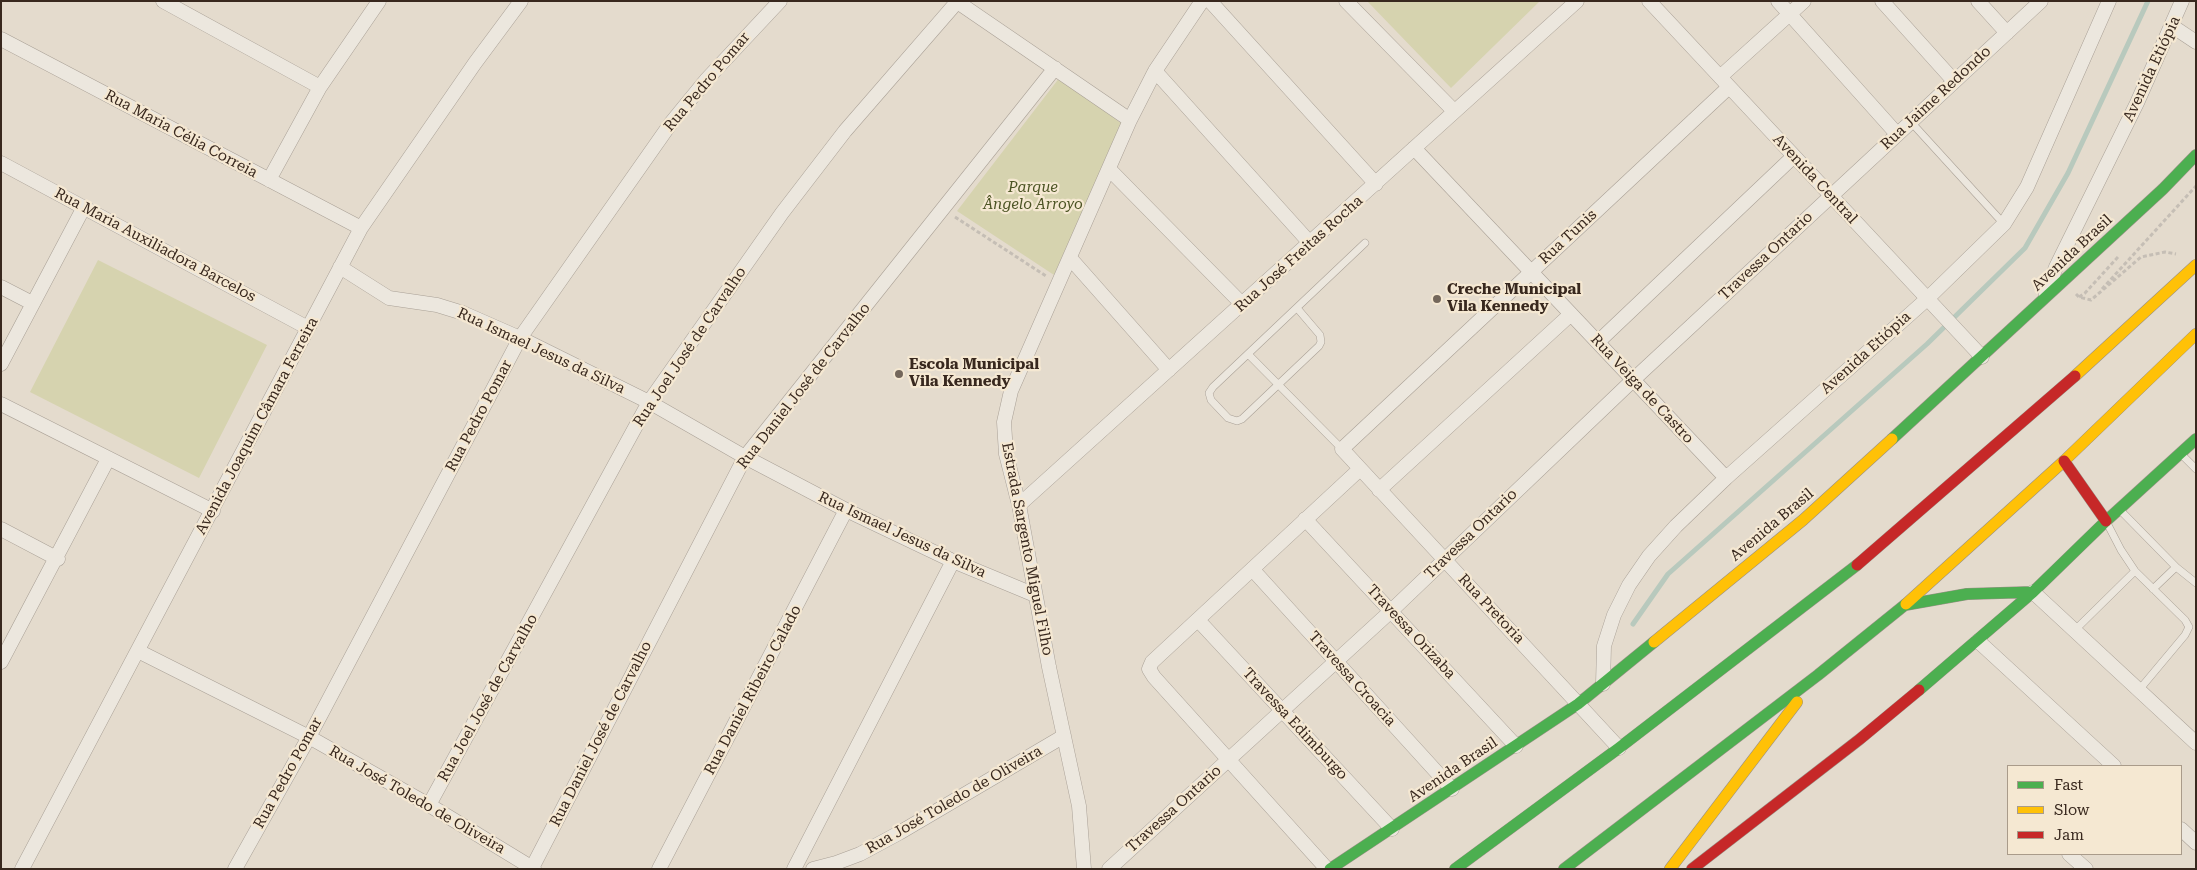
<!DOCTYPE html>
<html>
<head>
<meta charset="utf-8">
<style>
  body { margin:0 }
  #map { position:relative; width:2197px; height:870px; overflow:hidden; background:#e4dbcd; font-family:"Roboto Serif",serif }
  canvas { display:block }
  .frame { position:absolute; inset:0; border:2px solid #38281e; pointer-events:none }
  .legend { position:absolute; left:2007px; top:765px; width:175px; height:90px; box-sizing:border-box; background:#f5e8d2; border:1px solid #a99b8a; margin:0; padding:6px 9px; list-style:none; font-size:15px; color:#38281e }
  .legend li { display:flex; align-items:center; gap:10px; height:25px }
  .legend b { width:25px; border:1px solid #a99b8a }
</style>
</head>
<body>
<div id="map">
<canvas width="2197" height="870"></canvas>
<div class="frame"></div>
<ul class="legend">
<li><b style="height:6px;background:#4caf50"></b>Fast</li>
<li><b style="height:6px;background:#ffc107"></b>Slow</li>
<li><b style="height:6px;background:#c62828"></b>Jam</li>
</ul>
</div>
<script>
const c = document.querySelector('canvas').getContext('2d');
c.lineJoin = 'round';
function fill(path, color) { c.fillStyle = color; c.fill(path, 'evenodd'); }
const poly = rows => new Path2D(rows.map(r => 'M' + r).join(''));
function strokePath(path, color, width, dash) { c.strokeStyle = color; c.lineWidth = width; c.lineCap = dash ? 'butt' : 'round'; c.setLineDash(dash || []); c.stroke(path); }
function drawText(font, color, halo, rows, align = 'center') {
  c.font = font + ' "Roboto Serif",serif'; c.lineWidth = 4.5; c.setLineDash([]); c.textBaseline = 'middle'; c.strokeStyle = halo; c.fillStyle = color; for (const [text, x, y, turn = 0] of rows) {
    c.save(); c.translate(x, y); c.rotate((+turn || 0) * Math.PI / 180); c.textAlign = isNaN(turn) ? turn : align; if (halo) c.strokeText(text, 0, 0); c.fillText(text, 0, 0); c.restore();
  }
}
fill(poly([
  [1367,1,1540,1,1451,88],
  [1060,77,1122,124,1054,275,957,211],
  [98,260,267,345,199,478,30,392]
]), '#d6d3af');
strokePath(poly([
  [1633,624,1668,574,1927,344,2025,248,2068,173,2148,1]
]), '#b8c9bd', 5);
const lane = poly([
  [1910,121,2004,224],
  [1297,308,1320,335,1321,342,1319,346,1242,419,1237,421,1228,418,1211,400,1209,393,1213,387,1365,243],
  [1248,354,1342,449],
  [2182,455,2196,469],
  [2121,511,2176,567,2196,583],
  [2107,523,2121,550,2135,571,2185,620,2189,627,2185,635,2139,690],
  [2153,589,2176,567],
  [2075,630,2135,571]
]);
const street = poly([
  [163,1,320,87],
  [956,1,1130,120],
  [1210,1,1376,184],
  [1346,1,1454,111],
  [1649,1,1982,357],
  [1778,1,1897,134],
  [1882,1,1954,81],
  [1978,1,2007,33],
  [2172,26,2196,42],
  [1,39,361,228],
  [1155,71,1310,243],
  [1720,77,1804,1],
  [1414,148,1726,478],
  [1,163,308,328],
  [1109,169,1242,304],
  [269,180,320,87,379,1],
  [1070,258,1169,370],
  [340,267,389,298,437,305,463,313,520,338,649,402,745,457,846,510,953,561,1035,595],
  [1,287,32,303],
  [2046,294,2056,267,2137,103,2182,1],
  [1598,342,1794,156],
  [1,364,84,207],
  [1,404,213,511],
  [1379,490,1571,314],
  [1019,505,1577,1],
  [1305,519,1516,746],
  [1,529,58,559],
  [1253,570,1452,789],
  [2033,592,2196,743],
  [1198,620,1392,829],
  [1978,641,2114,766],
  [138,651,309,737,429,805,534,869],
  [1,662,108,459],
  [1603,684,1604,646,1614,615,1629,585,1649,556,1676,526,1726,478,1927,299,2004,224,2027,187,2109,1],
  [1619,748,1342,449,1729,87],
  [429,805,649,402,782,213,845,131,957,2],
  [2181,829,2196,843],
  [2069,854,2086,869],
  [532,868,745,457,1055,68],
  [22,869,361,228,475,63,521,1],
  [235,869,309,737,520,338,671,123,707,79,780,1],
  [659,869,846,510],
  [794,869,953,561],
  [813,869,836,863,860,854,899,833,1064,736],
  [1084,869,1079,806,1049,667,1019,505,1006,454,1004,422,1011,391,1130,120,1155,71,1202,1],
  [1109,869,1391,611,1633,380,2041,1],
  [1327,869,1154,677,1149,669,1152,662,1360,469]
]);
const fast = poly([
  [1892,439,2163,189,2196,155],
  [1905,605,1967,594,2033,592],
  [1919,690,2033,592,2106,521,2196,439],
  [1330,869,1578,704,1654,642],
  [1455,869,1619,748,1857,565],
  [1564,869,1818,675,1906,604]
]);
const slow = poly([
  [2075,376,2196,265],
  [1906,604,2064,461,2196,334],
  [1654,642,1803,520,1892,439],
  [1670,869,1797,702]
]);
const jam = poly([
  [2064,461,2106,521],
  [1857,565,2075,376],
  [1692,869,1860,739,1919,690]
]);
strokePath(lane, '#a9a096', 8);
strokePath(street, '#a9a096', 15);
strokePath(fast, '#999086', 12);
strokePath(slow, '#999086', 12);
strokePath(jam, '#999086', 12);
strokePath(poly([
  [955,217,1046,276],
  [2102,289,2196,186],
  [2076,294,2079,297,2091,300,2141,257,2165,252,2176,254],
  [2079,297,2085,293,2118,257]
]), '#c5beb5', 3, [4, 2.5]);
strokePath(lane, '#ece7de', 7);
strokePath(street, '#ece7de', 14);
strokePath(fast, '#4caf50', 11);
strokePath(slow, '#ffc107', 11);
strokePath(jam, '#c62828', 11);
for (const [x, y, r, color] of [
  [1437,299,5,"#74675b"],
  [899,374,5,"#74675b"]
]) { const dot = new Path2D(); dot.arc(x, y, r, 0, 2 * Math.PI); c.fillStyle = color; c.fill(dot); strokePath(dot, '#f5e8d2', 2); }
drawText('15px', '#38281e', '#f5e8d2', [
  ["Avenida Etiópia",2152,69,-65],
  ["Rua Pedro Pomar",707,82,-50],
  ["Rua Jaime Redondo",1936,98,-43],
  ["Rua Maria Célia Correia",181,134,28],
  ["Avenida Central",1815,179,47],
  ["Rua Tunis",1568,237,-43],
  ["Rua Maria Auxiliadora Barcelos",155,245,28],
  ["Avenida Brasil",2072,253,-43],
  ["Rua José Freitas Rocha",1299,254,-42],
  ["Travessa Ontario",1766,256,-43],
  ["Rua Joel José de Carvalho",690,347,-56],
  ["Rua Ismael Jesus da Silva",541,351,25],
  ["Avenida Etiópia",1866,353,-42],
  ["Rua Daniel José de Carvalho",804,386,-52],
  ["Rua Veiga de Castro",1642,389,47],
  ["Rua Pedro Pomar",479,416,-62],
  ["Avenida Joaquim Câmara Ferreira",257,426,-62],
  ["Avenida Brasil",1772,525,-40],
  ["Travessa Ontario",1471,534,-44],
  ["Rua Ismael Jesus da Silva",902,535,25],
  ["Estrada Sargento Miguel Filho",1027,549,79],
  ["Rua Pretoria",1491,609,47],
  ["Travessa Orizaba",1411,632,47],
  ["Travessa Croacia",1352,679,48],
  ["Rua Daniel Ribeiro Calado",753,690,-62],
  ["Rua Joel José de Carvalho",488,698,-61],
  ["Travessa Edimburgo",1295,724,47],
  ["Rua Daniel José de Carvalho",601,734,-63],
  ["Avenida Brasil",1453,770,-34],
  ["Rua Pedro Pomar",288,773,-61],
  ["Rua José Toledo de Oliveira",417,800,30],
  ["Rua José Toledo de Oliveira",954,800,-30],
  ["Travessa Ontario",1174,809,-42]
]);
drawText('italic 15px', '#4c5424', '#f5e8d2', [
  ["Parque",1033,188],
  ["Ângelo Arroyo",1033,205]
]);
drawText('bold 15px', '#38281e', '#f5e8d2', [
  ["Creche Municipal",1447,290],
  ["Vila Kennedy",1447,307],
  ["Escola Municipal",909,365],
  ["Vila Kennedy",909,382]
], 'left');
</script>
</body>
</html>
